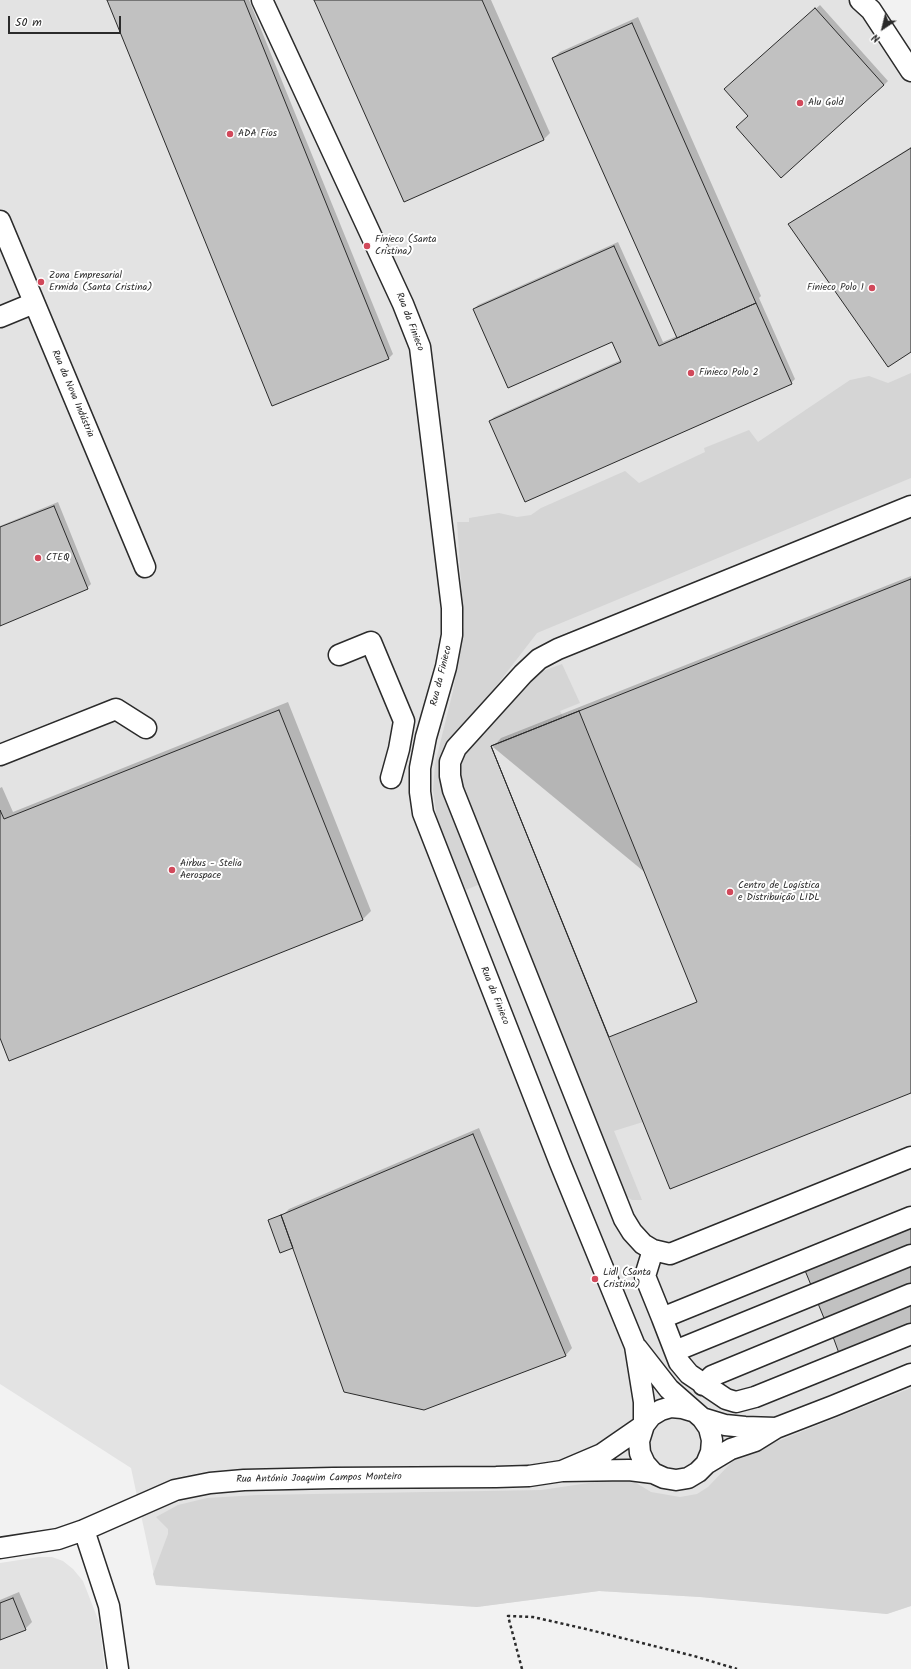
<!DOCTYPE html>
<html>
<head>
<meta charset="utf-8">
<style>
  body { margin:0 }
  #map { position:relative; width:911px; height:1669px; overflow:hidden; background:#f2f2f2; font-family:Kalam,sans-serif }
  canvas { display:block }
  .north { position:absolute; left:863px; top:8px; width:40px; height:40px; -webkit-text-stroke:3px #fff; paint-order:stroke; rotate:215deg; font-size:11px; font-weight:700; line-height:16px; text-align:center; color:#2b2b2b }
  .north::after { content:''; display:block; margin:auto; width:14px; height:18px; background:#2b2b2b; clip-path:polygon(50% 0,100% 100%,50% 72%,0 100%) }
  .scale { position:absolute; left:8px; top:16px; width:113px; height:18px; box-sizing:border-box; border:2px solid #2b2b2b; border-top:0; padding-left:5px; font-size:12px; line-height:14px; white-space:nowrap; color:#2b2b2b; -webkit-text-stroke:3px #fff; paint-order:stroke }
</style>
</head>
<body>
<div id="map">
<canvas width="911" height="1669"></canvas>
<div class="north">N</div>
<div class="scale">50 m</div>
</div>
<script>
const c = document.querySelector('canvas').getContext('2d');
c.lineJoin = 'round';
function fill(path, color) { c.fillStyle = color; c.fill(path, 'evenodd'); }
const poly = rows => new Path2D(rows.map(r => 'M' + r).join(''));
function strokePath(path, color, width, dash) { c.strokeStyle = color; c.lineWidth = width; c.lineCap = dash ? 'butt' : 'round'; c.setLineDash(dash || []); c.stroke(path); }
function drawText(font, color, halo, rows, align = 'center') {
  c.font = font + ' Kalam,sans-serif'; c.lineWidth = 4; c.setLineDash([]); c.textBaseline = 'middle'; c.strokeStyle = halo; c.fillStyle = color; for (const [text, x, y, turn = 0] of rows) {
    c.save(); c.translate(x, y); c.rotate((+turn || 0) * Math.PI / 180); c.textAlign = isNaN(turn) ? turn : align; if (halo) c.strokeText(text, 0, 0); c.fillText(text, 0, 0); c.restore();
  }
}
fill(poly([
  [0,0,861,0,911,71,911,1606,887,1614,700,1597,599,1591,477,1607,156,1585,131,1468,0,1384],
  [39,1557,52,1557,63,1561,73,1569,83,1581,99,1622,105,1669,0,1669,0,1563]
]), '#e3e3e3');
fill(poly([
  [911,373,911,478,537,633,443,755,441,785,480,884,466,890,437,819,433,790,435,764,453,691,464,627,457,522,469,522,469,518,499,513,517,517,531,515,541,508,625,471,639,483,705,452,704,448,749,430,758,442,850,380,869,376,888,383],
  [562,664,580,703,560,711,564,718,492,747,643,1122,614,1131,642,1200,632,1200,626,1196,620,1188,459,788,458,763,461,753,537,673],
  [911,1388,911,1606,887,1614,700,1597,599,1591,477,1607,156,1585,153,1574,168,1534,168,1529,156,1517,178,1505,207,1498,257,1495,541,1490,616,1479,633,1481,651,1492,680,1497,697,1494,708,1487,729,1465,738,1457]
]), '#d5d5d5');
fill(poly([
  [108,0,249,0,393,354,389,358,272,404],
  [315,0,491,0,550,133,544,139,404,201],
  [820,5,888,81,884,85,729,85],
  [638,17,761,296,759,298,795,379,791,383,490,421,494,417,621,360,612,341,474,309,478,305,618,242,663,342,677,336,553,58,560,52],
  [911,147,911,351,789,225,793,221],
  [58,502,91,584,87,588,0,624,0,526],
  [911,576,911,1092,493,747,501,738],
  [288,702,371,911,363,919,10,1060,0,1036,0,788,2,787,13,812],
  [479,1128,572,1348,566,1355,424,1409,294,1246,269,1220,284,1214,289,1209],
  [19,1592,32,1622,25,1629,0,1639,0,1600]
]), '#0003');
const building = poly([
  [107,0,244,0,389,359,272,406,107,0],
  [314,0,482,0,544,140,404,202,314,0],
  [815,8,884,85,781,178,736,127,748,116,724,89,815,8],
  [632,23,756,303,677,338,552,58,632,23],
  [911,148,911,352,888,367,788,224,911,148],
  [614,246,659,346,756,303,792,384,525,502,489,421,621,362,612,342,508,388,473,309,614,246],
  [54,506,88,589,0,626,0,527,54,506],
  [911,579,911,1093,670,1189,491,746,911,579],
  [279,710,363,920,9,1061,0,1038,0,810,4,819,279,710],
  [579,711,697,1002,609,1037,491,746,579,711],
  [473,1134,566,1356,424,1410,344,1392,281,1215,473,1134],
  [281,1215,293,1248,280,1253,268,1220,281,1215],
  [911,1225,911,1250,813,1290,804,1268,911,1225],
  [911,1263,911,1288,826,1323,817,1301,911,1263],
  [911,1302,911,1327,840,1356,832,1334,911,1302],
  [13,1598,26,1630,0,1640,0,1603,13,1598]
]);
fill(building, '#c1c1c1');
strokePath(building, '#2b2b2b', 1);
const minor = poly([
  [262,0,403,304,420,347,452,608,452,635,446,667,426,737,420,768,420,792,423,813,560,1163,635,1346,644,1402,644,1425,602,1454,562,1471],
  [860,0,871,10,911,71],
  [0,221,145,567],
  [0,317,34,303],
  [911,506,558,649,539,659,523,674,456,748,450,762,450,776,453,790,624,1219,632,1232,643,1244,653,1250,670,1254,911,1157],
  [339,655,371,642,404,721,399,749,391,778],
  [0,755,116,709,146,728],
  [653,1250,645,1276,662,1318,911,1217],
  [662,1318,679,1362,689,1374,726,1399,736,1402,755,1397,911,1334],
  [637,1348,669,1389,702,1418,709,1428,712,1440,711,1452,706,1464,698,1472,688,1478,676,1480,664,1478,653,1473,645,1464,640,1453,639,1441,644,1425,651,1416,661,1410,671,1407,682,1408,692,1411],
  [675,1351,911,1255],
  [703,1385,712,1376,911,1294],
  [702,1418,725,1425,745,1427,776,1428],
  [706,1464,731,1449,755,1441,776,1428,833,1406,911,1374],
  [84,1530,109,1606,118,1669],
  [0,1548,58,1539,84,1530,175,1490,210,1483,244,1480,333,1478,496,1477,529,1476,562,1471,629,1470,653,1473]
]);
strokePath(minor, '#2b2b2b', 23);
strokePath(poly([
  [522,1669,508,1616,533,1617,586,1629,694,1656,737,1669]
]), '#2b2b2b', 2.5, [3, 3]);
strokePath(minor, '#fff', 20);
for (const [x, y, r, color] of [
  [800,103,4,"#d1495b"],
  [230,134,4,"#d1495b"],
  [367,246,4,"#d1495b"],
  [41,282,4,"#d1495b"],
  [872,288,4,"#d1495b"],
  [691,373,4,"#d1495b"],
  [38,558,4,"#d1495b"],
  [172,870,4,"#d1495b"],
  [730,892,4,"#d1495b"],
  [595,1279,4,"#d1495b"]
]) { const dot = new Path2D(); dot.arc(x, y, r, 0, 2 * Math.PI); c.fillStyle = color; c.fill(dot); strokePath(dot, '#fff', 1.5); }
drawText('10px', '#2b2b2b', '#fff', [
  ["Alu Gold",808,103],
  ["ADA Fios",238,134],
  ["Finieco (Santa",375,240],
  ["Cristina)",375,252],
  ["Zona Empresarial",49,276],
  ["Ermida (Santa Cristina)",49,288],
  ["Finieco Polo 1",864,288,"right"],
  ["Finieco Polo 2",699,373],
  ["CTEQ",46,558],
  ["Airbus - Stelia",180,864],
  ["Aerospace",180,876],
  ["Centro de Logística",738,886],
  ["e Distribuição LIDL",738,898],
  ["Lidl (Santa",603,1273],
  ["Cristina)",603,1285]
], 'left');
drawText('10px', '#2b2b2b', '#fff', [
  ["Rua da Finieco",409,322,69],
  ["Rua da Nova Indústria",72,394,67],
  ["Rua da Finieco",442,676,-76],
  ["Rua da Finieco",494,996,68],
  ["Rua António Joaquim Campos Monteiro",319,1479,-1]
]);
</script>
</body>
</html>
